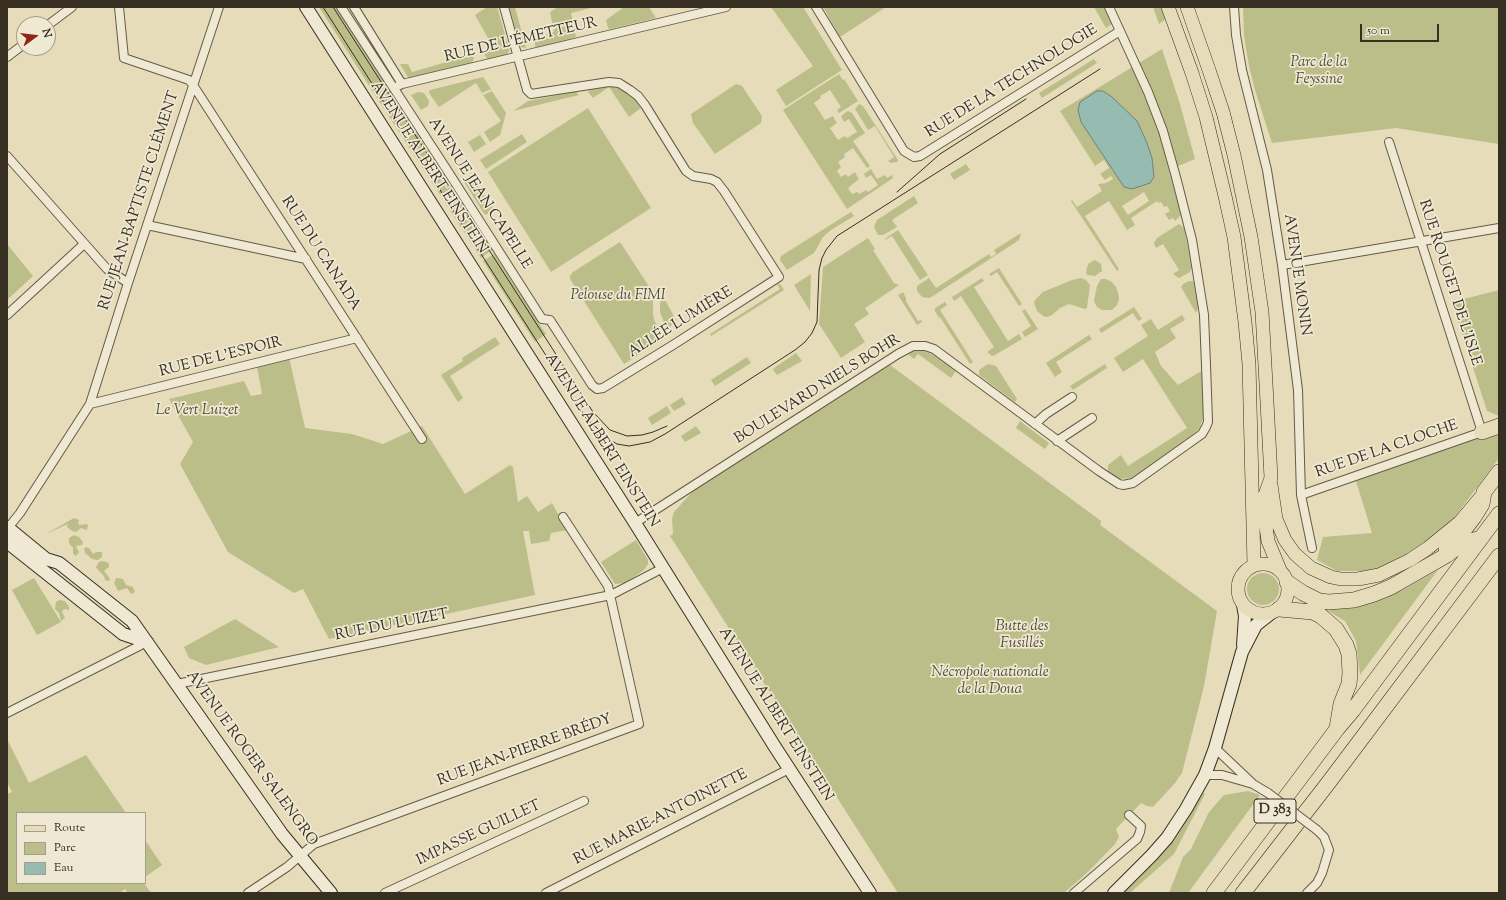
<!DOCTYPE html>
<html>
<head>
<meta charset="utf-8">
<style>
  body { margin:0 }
  #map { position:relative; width:1506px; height:900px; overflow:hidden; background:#e6dcb9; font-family:"Sorts Mill Goudy",serif }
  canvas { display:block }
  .frame { position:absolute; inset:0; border:8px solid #382f23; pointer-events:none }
  .legend { position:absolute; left:16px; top:812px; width:130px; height:72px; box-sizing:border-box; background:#efe8d2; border:1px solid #a69e8c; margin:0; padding:5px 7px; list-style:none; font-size:12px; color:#382f23 }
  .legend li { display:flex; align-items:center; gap:8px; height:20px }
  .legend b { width:20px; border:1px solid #a69e8c }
  .north { position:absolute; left:16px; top:16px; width:40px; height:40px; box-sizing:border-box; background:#efe8d2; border:1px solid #a69e8c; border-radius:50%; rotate:75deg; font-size:11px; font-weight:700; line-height:16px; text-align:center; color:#382f23 }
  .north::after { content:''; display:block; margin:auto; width:14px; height:18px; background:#8f2418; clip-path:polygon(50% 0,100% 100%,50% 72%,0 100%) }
  .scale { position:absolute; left:1360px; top:24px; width:79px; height:18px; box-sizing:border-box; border:2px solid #382f23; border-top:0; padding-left:5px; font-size:12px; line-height:14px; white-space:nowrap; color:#382f23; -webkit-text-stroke:3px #efe8d2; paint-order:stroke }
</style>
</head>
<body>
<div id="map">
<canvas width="1506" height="900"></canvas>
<div class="frame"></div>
<ul class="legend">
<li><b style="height:5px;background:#e6dcb9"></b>Route</li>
<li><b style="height:11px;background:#bcbe8a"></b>Parc</li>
<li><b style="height:11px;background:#96bbb1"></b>Eau</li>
</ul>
<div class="north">N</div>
<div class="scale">50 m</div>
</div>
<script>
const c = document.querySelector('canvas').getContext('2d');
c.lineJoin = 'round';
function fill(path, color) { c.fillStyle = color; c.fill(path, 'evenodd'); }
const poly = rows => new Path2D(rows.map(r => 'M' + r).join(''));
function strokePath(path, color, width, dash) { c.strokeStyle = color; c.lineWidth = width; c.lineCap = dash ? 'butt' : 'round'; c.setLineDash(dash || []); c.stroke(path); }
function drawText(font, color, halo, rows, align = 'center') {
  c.font = font + ' "Sorts Mill Goudy",serif'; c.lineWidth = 3.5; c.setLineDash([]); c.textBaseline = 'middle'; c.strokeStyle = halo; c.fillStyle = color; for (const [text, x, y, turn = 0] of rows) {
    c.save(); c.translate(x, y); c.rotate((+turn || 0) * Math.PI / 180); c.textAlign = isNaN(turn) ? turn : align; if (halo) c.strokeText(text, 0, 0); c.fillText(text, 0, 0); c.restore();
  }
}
fill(poly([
  [319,7,336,7,396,101,384,109],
  [487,7,497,7,509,48,509,51,507,55,492,59,487,59,484,54,487,49,492,45,475,15],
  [509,7,515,7,526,48,521,47],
  [558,7,595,7,571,13,576,37,536,51,534,38,554,32,550,12],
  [624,7,649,7,656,18,610,29,608,28,606,20],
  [771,7,803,7,842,70,786,106,776,90,813,66],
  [823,7,886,7,840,37],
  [1094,7,1104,7,1112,24,1106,28],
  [1153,7,1163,7,1167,18,1159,24],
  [1243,7,1499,7,1499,144,1396,128,1272,143,1255,90,1249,66,1244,36],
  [1162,49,1180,104,1195,159,1176,167,1165,131,1159,132,1181,215,1175,221,1173,218,1169,220,1165,214,1170,211,1167,206,1164,207,1161,202,1158,203,1157,201,1131,218,1135,225,1127,230,1109,201,1085,216,1119,269,1117,271,1071,201,1072,200,1077,207,1102,191,1098,184,1106,183,1113,179,1111,176,1105,180,1100,174,1109,168,1104,160,1095,166,1060,111],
  [1144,192,1149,201,1128,215,1122,206],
  [471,55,474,58,472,63,409,79,400,64,408,64,412,72],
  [1094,59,1097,63,1042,98,1039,93],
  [839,74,843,80,844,79,858,101,839,113,837,110,841,107,830,90,820,96,821,98,814,103,825,120,833,116,835,120,837,123,830,128,838,140,845,136,847,138,857,132,849,119,844,122,841,116,848,111,852,113,865,133,853,141,870,166,867,168,853,148,844,154,845,157,838,162,841,167,837,171,841,177,846,174,848,177,855,172,858,178,859,179,848,188,852,194,857,192,859,194,866,190,868,192,878,185,871,175,866,178,864,174,871,169,877,179,885,175,887,178,892,175,893,178,847,209,783,110],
  [483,77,491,89,482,93,476,83,439,107,429,93,430,90],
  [736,84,742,86,762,116,761,123,715,154,693,123,691,114],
  [607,86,622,89,635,98,641,108,629,117,609,87,593,98,588,92,589,90,592,88],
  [492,91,506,113,500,135,490,142,484,132,501,121,483,95],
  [418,92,424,93,429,101,428,106,421,110,411,95],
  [573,92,576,92,579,95,513,111,528,101],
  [859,104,863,106,898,160,897,162,891,163,888,161,894,157,875,126,868,130,855,109],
  [398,105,441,171,429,178,386,112],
  [588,108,651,208,551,272,488,172],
  [522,134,527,142,486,169,480,160],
  [480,135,486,144,474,152,468,142],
  [966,164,970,170,954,180,950,174],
  [443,174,492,250,481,258,431,181],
  [472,177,494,210,485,215,464,182],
  [914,196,918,203,892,220,897,227,883,235,878,235,874,227,877,220],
  [851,212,854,216,831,230,823,237,814,253,787,270,780,260,781,256],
  [1179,224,1184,228,1192,267,1190,272,1179,278,1173,274,1179,270,1163,244,1156,248,1154,243,1157,238],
  [898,230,928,275,920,280,892,236,885,240,886,238],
  [1021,233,1019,240,933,296,929,298,922,297,917,291,917,286,929,278,936,288,989,254,991,257,996,254,994,250],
  [868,238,875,249,873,250,894,283,899,285,865,308,869,314,854,324,865,342,841,358,819,324,823,267],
  [620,242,650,288,653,298,653,315,655,322,665,338,624,364,570,279,570,276,573,272],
  [7,244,33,276,7,300],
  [494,254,546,334,535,342,483,261],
  [1095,260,1101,264,1102,271,1095,276,1089,275,1086,274,1087,267,1089,263],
  [999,268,1022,304,1019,306,997,272,991,276,989,274],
  [811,274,810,311,794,285],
  [982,278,984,281,974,287,1008,341,1019,334,1022,339,995,355,992,356,987,352,994,347,961,296,954,301,952,297],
  [1081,278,1086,280,1090,285,1087,308,1085,309,1069,304,1060,308,1052,315,1047,317,1043,316,1037,311,1034,303,1035,300,1043,292,1072,280],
  [1101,279,1106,279,1112,282,1116,287,1118,293,1119,299,1117,305,1112,310,1102,310,1097,307,1094,301,1097,286],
  [1189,281,1193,281,1195,285,1198,308,1196,313,1181,287,1183,284],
  [776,283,781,285,784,290,711,336,710,334,780,289],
  [1499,290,1499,416,1487,411,1452,302],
  [903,292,906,298,906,301,918,321,921,320,922,322,917,325,898,295],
  [663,296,676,320,668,329,665,325,660,312,660,303],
  [945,302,947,305,940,310,973,362,970,364,940,317,939,318,935,311,935,308],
  [1134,307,1142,319,1138,321,1133,313,1101,333,1099,329],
  [1025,309,1038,329,1025,337,1022,332,1031,326,1022,311],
  [1182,315,1185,320,1170,329,1176,338,1155,352,1161,366,1178,385,1203,370,1204,416,1200,427,1196,432,1133,478,1118,479,1108,472,1108,465,1121,455,1128,466,1187,428,1143,359,1123,372,1114,358,1148,336,1141,325,1151,319,1158,330],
  [1089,335,1092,339,1056,362,1062,372,1055,377,1046,363],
  [495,337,500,344,450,376,463,398,458,402,441,375,463,361,462,358],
  [914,351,924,351,934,355,956,371,951,378,918,354,914,359,908,354],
  [796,353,802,361,777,375,773,370,774,368],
  [289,357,305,428,352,434,383,444,422,426,465,494,510,465,513,467,518,502,527,496,538,512,552,503,567,530,551,533,549,541,531,544,529,531,523,531,535,595,329,639,303,589,294,593,228,552,180,464,193,442,169,399,244,381,251,396,262,394,257,367],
  [747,357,751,363,715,386,711,380],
  [988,364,996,366,1017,399,1015,402,979,375,979,370],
  [1105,364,1107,368,1073,390,1070,386],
  [890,365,1101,521,1100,525,1217,611,1204,686,1182,773,1175,783,1153,807,1147,806,1141,803,1116,829,1119,837,1115,844,1089,871,1064,893,898,893,670,536,673,534,672,519,674,512,693,491],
  [682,397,686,404,674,411,670,405],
  [667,406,671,413,652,425,648,418],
  [1020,421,1049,443,1045,449,1016,428],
  [696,426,701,433,685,442,681,436],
  [1499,430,1499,458,1454,518,1416,549,1373,571,1337,571,1317,560,1323,537,1372,533,1356,481],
  [74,518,79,520,78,524,80,525,86,524,88,525,87,530,81,528,76,532,72,531,67,527,68,524,46,534],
  [74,535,79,537,83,542,82,545,76,546,79,552,76,556,73,554,73,548,69,543,69,538],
  [636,540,648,560,648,564,644,570,625,583,615,584,601,562],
  [86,547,90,549,93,554,96,552,102,552,102,557,98,560,92,559,85,553,84,549],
  [101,561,107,562,109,564,109,567,104,571,109,577,110,580,107,581,105,580,104,576,98,570,96,567,99,562],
  [1438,570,1360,675,1356,641,1345,621,1318,605,1383,598,1403,590],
  '1247 589a16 16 0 1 1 32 0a16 16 0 1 1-32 0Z',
  [34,578,61,622,37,635,12,590],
  [116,578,123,579,126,585,133,587,135,592,131,594,127,588,118,591,114,583],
  [59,600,65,601,69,607,69,610,65,609,63,610,62,612,65,618,61,621,59,613,55,609,56,602],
  [235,619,279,647,206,665,189,658,184,647],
  [7,739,29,783,86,755,126,813,17,813,17,883,144,883,151,893,128,893,125,889,119,893,7,893,7,794,12,792,7,782],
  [1248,791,1260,795,1188,893,1169,893,1183,857,1191,849,1209,812,1224,795],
  [1203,792,1205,794,1174,854,1130,893,1123,893,1138,879,1180,830],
  [145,840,162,865,145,877]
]), '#bcbe8a');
const water = poly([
  [1097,91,1103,91,1112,97,1137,121,1147,143,1152,158,1154,177,1150,183,1132,189,1124,187,1081,122,1078,110,1080,102,1097,91]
]);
fill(water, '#96bbb1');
strokePath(water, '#708378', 1);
const street = poly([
  [119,7,124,58,189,80,193,85,422,439],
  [341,7,447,170,542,319,550,320,592,385,597,389,603,388,673,345,779,277,724,191,717,182,711,179,693,176,686,171,645,105,638,96,630,90,619,83,609,82,531,94,527,90,504,7],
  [354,7,402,84],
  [816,7,904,151,914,157,920,156,1120,31],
  [1234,7,1236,35,1242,70,1267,170,1282,265,1298,390,1301,495,1312,548],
  [48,25,72,7],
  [7,57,24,44],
  [394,88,402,84,726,7],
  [7,156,107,269,128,283],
  [147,225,306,259],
  [1282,265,1499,228],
  [7,315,84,244],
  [90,404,357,338],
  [1035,424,1046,414,1072,397],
  [1057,441,1092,418],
  [1301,495,1482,432,1389,142],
  [635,523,898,354,913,346,925,346,934,349,1099,471,1119,484,1123,485,1133,483,1202,434,1206,427,1208,422,1206,365,1204,315,1192,240,1176,177,1163,131,1148,92,1109,7],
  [8,528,20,513,90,404,128,283,219,7],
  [177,684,611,595,663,568],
  [7,713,147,642],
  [1215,748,1253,784,1268,793],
  [1205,775,1222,775,1253,784],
  [248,893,287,867,314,844,639,724,608,586,563,517],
  [385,893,584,801],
  [546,893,789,769],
  [1074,893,1137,839,1140,832,1141,826,1129,815],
  [1307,893,1317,883,1322,873,1329,850,1324,837,1317,830]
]);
const secondary = poly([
  [306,7,635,523,775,747,870,893],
  [7,527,46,559,59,563,132,621,282,834,331,893],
  [7,542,123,634,147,642],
  [1243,645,1245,616,1243,605],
  [1114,893,1152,855,1167,838,1186,809,1205,775,1215,748,1242,652,1256,625,1270,614]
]);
const primary = poly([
  [1168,7,1192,73,1206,117,1225,196,1234,237,1245,322,1249,364,1254,565],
  [1187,7,1209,70,1223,112,1234,155,1251,237,1262,312,1267,402,1271,478,1265,495,1264,512,1268,541,1280,570],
  [1271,485,1276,519,1285,540,1295,554,1311,568,1331,577,1341,579,1358,579,1379,575,1410,560,1428,548,1460,522,1480,498],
  '1238 589a25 25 0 1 1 50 0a25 25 0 1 1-50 0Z'
]);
const highway = poly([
  [1482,432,1499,426],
  [1446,548,1464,530,1474,517,1482,504,1484,492,1499,472],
  [1287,582,1303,593,1319,601,1329,602,1354,600,1374,594,1391,587,1447,555,1461,544,1481,538],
  [1279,609,1313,612,1321,616,1336,629,1346,645,1349,654,1350,673,1349,684,1341,704,1337,728],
  [1214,893,1337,729,1353,710,1499,514],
  [1243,893,1329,782,1499,556]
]);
strokePath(street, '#645a48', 10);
strokePath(secondary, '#382f23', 14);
strokePath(primary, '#382f23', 14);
strokePath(highway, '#382f23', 16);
strokePath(street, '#efe8d2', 8);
strokePath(secondary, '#efe8d2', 12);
strokePath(primary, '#e6dcb9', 13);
strokePath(highway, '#e6dcb9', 15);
strokePath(poly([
  [323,7,586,418,610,440,617,444,629,446,650,442,665,434,795,350,805,342,812,333,817,322,819,270,822,258,826,250,837,236,1100,69],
  [333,7,593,412,610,430,627,436,642,435,653,432,667,426],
  [897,192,940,154,1026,99],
  [594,430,612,457]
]), '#382f23', 1);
const streetBridge = poly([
  [1268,793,1317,830]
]);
strokePath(streetBridge, '#645a48', 10, []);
strokePath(streetBridge, '#efe8d2', 8);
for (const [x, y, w] of [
  [1275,811,42]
]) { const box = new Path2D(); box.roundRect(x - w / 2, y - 12, w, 24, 3); c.fillStyle = '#efe8d2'; c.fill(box); strokePath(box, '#382f23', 1); }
drawText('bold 14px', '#382f23', null, [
  ["D 383",1275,811]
]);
drawText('15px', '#382f23', '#efe8d2', [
  ["RUE DE L'ÉMETTEUR",521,41,-13],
  ["RUE DE LA TECHNOLOGIE",1012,82,-32],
  ["AVENUE ALBERT EINSTEIN",428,168,57],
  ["AVENUE JEAN CAPELLE",479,194,57],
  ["RUE JEAN-BAPTISTE CLÉMENT",140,201,-72],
  ["RUE DU CANADA",320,254,57],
  ["AVENUE MONIN",1296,275,82],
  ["RUE ROUGET DE L'ISLE",1449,283,72],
  ["ALLÉE LUMIÈRE",681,323,-32],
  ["RUE DE L'ESPOIR",221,358,-14],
  ["BOULEVARD NIELS BOHR",818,390,-32],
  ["AVENUE ALBERT EINSTEIN",601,441,58],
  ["RUE DE LA CLOCHE",1387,450,-19],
  ["RUE DU LUIZET",392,626,-11],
  ["AVENUE ALBERT EINSTEIN",775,715,58],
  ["RUE JEAN-PIERRE BRÉDY",525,751,-20],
  ["AVENUE ROGER SALENGRO",251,759,54],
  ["RUE MARIE-ANTOINETTE",661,818,-27],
  ["IMPASSE GUILLET",479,834,-25]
]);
drawText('italic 15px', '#524c38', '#efe8d2', [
  ["Parc de la",1319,63],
  ["Feyssine",1319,80],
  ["Pelouse du FIMI",618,296],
  ["Le Vert Luizet",197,411],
  ["Butte des",1022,627],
  ["Fusillés",1022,644],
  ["Nécropole nationale",990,673],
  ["de la Doua",990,690]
]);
</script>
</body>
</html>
